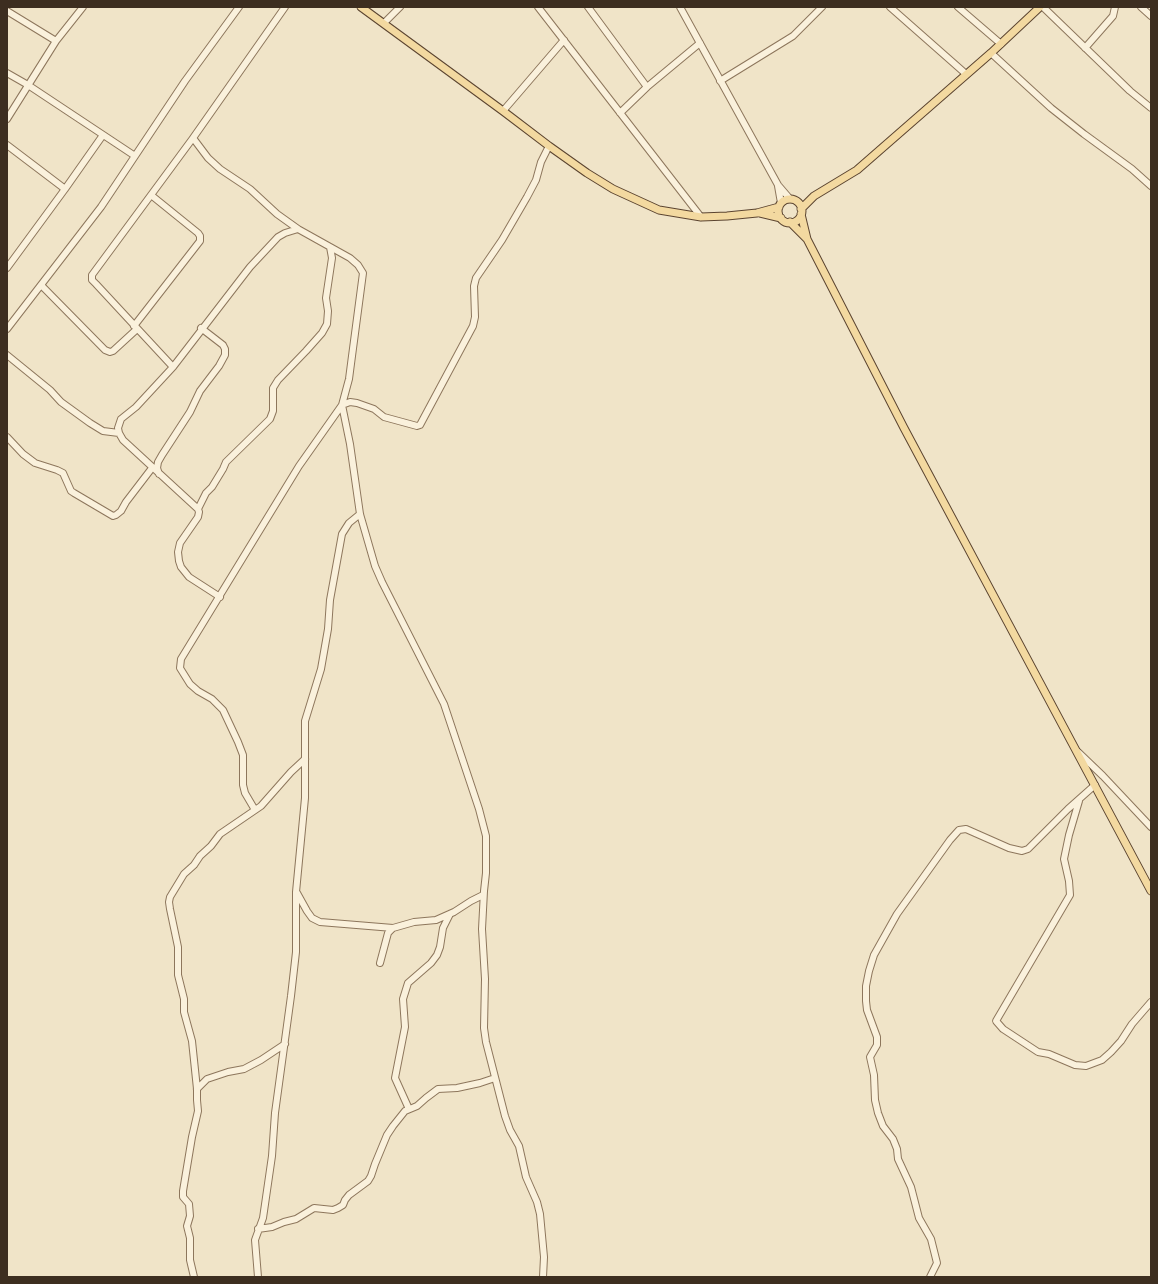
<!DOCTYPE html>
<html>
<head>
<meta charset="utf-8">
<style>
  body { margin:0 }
  #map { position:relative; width:1158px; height:1284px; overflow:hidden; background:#f0e4c8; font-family:"Zilla Slab",serif }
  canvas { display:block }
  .frame { position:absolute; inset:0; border:8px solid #3d2e20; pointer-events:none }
</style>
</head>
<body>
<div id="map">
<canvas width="1158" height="1284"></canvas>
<div class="frame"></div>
</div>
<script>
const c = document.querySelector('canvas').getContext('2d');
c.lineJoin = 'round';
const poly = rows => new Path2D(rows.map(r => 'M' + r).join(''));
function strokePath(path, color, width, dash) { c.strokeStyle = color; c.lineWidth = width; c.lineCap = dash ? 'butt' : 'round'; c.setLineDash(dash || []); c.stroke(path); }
const minor = poly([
  [285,7,193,138,208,158,220,169,250,189,277,214,298,229,350,258,358,265,363,273,352,356,349,379,342,405,350,444,360,514,375,566,382,582,444,704,479,809,486,836,486,873,484,891,482,929,485,979,484,1028,486,1042,505,1116,510,1130,519,1146,526,1177,537,1202,540,1214,544,1257,543,1277],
  [538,7,701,217],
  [588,7,647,87],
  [680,7,778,185,790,199],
  [890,7,966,74],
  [958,7,1001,44],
  [1043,7,1130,91,1151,108],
  [1141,7,1151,16],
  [7,11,56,41],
  [384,23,400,7],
  [1085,48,1113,16,1115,7],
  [991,53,1051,108,1084,134,1132,169,1151,186],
  [7,73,28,85,135,156],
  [720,81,793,36,822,7],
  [503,111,564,40],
  [620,113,647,87,700,43],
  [7,119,56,41,83,7],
  [7,145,65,189,103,135],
  [778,186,781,203],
  [7,268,65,189],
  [41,285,105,350,110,352,113,351,137,329],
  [134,326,200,241,200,236,198,233,151,195],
  [7,329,101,207,185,81,239,7],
  [7,355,50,390,61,402,90,423,103,431,119,433],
  [173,367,96,284,92,280,92,275,193,138],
  [7,437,23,454,35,463,57,470,63,473,71,491,74,493,113,516,116,515,121,511,126,502,152,468],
  [159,474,157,468,158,462,162,455,190,412,200,391,219,366,225,355,225,349,223,345,201,328],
  [198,509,206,493,212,487,223,469,226,462,270,419,273,411,273,388,278,380,306,351,322,333,327,324,328,311,326,298,332,258,330,247],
  [220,597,189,577,181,567,179,561,178,552,180,543,198,517,199,512,198,509,123,440,119,433,118,428,121,419,136,407,173,367,250,267,278,237,285,233,298,229],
  [1078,752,1103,776,1151,827],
  [1079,801,1069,835,1064,859,1069,881,1070,895,996,1021,1003,1029,1038,1052,1049,1054,1075,1065,1086,1066,1102,1060,1111,1052,1121,1041,1132,1024,1151,1002],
  [255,810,245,793,243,785,243,755,238,742,223,710,212,699,198,691,190,684,180,668,181,659,299,466,342,405,350,402,357,403,374,409,384,417,417,426,420,425,473,326,475,317,474,286,476,278,502,240,527,197,536,180,541,162,549,146],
  [297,893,307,911,312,918,320,922,393,928],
  [380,963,388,933,393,928,414,922,436,920,454,912,471,901,483,895],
  [197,1089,207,1079,228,1072,244,1069,261,1060,285,1044],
  [409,1109,395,1078,405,1027,403,999,408,983,431,963,437,955,440,947,443,928,450,914],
  [258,1229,272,1227,284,1222,296,1219,314,1208,333,1210,338,1208,343,1205,345,1200,349,1195,368,1181,371,1176,375,1164,387,1135,393,1126,405,1111,417,1106,426,1098,438,1089,457,1088,480,1083,495,1078],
  [194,1277,190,1260,190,1238,187,1226,190,1216,189,1204,183,1197,183,1191,192,1137,198,1111,197,1100,197,1089,192,1041,184,1012,184,999,178,975,178,947,170,909,169,902,170,897,184,874,194,865,200,856,211,846,220,834,261,806,291,772,305,759],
  [258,1277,255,1240,263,1218,272,1156,275,1113,291,996,296,952,296,892,305,798,305,721,321,669,328,629,330,600,342,534,349,523,360,514],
  [930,1277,937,1263,931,1239,919,1218,911,1187,898,1159,897,1149,893,1139,883,1126,878,1113,875,1100,874,1075,870,1057,877,1045,877,1037,867,1010,866,1001,866,986,869,971,874,955,897,914,950,840,959,830,966,829,1009,848,1022,851,1028,849,1068,809,1095,785]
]);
const major = poly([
  [361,7,503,111,549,146,587,173,613,189,659,210,701,217,727,216,757,213,779,207],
  '778 211a12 12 0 1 1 24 0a12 12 0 1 1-24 0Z',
  [801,209,814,196,857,170,991,53,1040,7],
  [760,213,781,218],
  [801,214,807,239,904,428,1151,891],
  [790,222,807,239]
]);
strokePath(minor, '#8d765c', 8);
strokePath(major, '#5b4430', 9);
strokePath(minor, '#faf1dc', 6);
strokePath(major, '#f3d9a0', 7);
</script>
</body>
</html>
